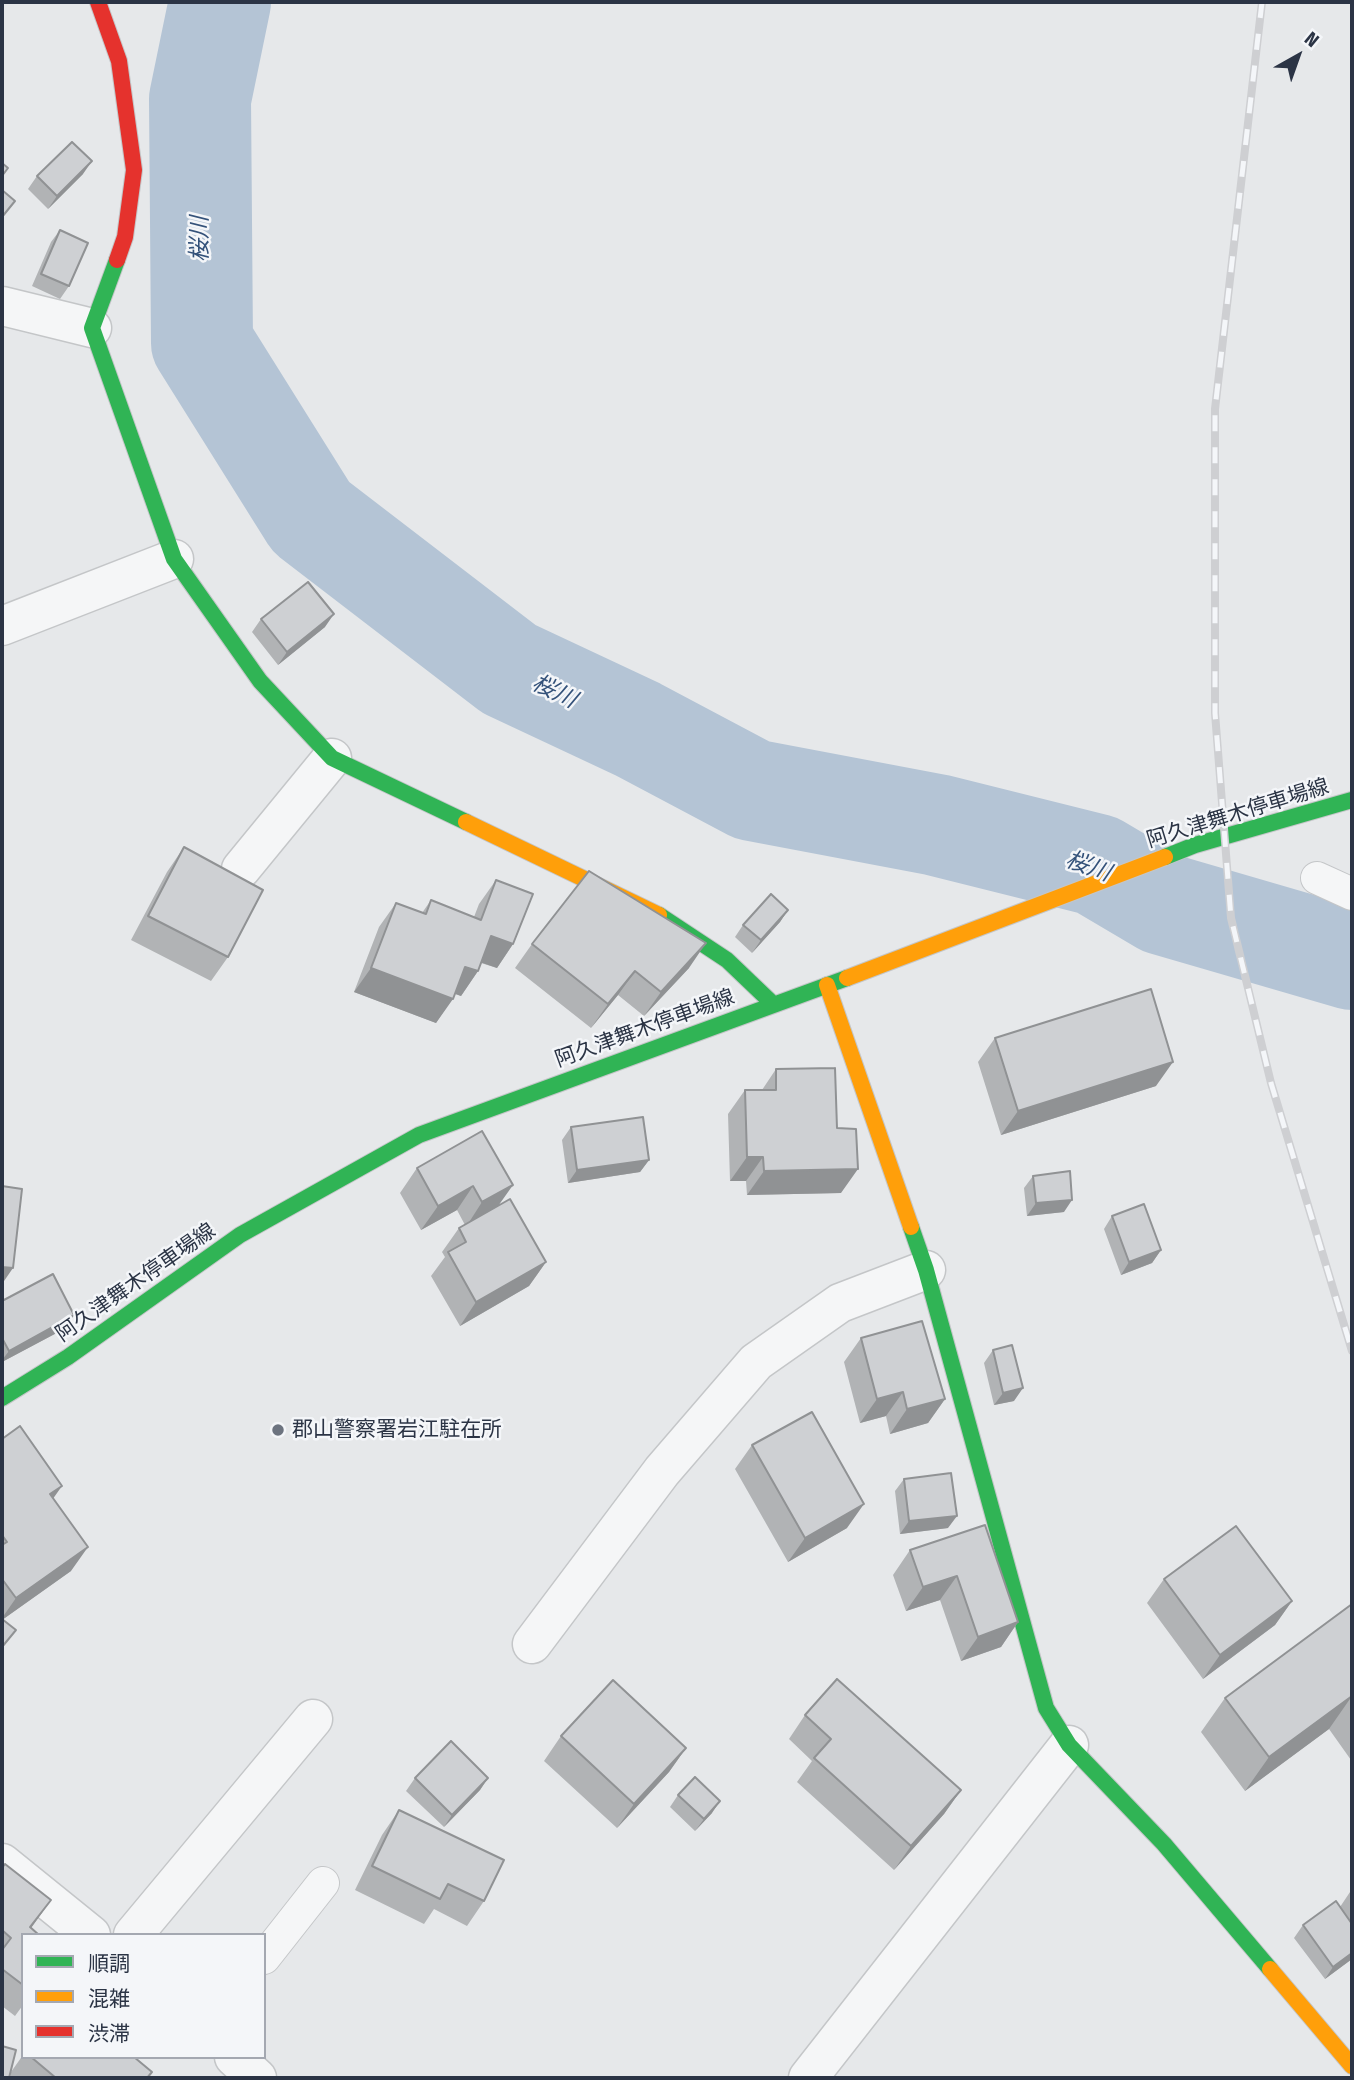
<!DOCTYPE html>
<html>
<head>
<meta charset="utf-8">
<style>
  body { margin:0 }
  #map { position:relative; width:1354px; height:2080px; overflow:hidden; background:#e6e8ea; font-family:"Fira Sans Condensed","Noto Sans JP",sans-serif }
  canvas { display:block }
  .frame { position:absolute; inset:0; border:4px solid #2b3445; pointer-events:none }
  .legend { position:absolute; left:21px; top:1933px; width:245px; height:126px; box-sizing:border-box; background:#f4f6f9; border:2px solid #a4a8b1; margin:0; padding:9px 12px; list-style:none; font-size:21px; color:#2b3445 }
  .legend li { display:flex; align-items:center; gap:14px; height:35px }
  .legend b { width:35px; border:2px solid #a4a8b1 }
  .north { position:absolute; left:1263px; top:21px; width:70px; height:70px; -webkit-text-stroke:5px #f4f6f9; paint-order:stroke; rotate:40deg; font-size:19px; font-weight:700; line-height:28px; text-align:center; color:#2b3445 }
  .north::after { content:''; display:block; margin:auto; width:24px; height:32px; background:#2b3445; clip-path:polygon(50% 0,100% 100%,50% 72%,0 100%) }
</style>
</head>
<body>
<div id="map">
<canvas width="1354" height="2080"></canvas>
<div class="frame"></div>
<ul class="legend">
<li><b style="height:9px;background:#30b455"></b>順調</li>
<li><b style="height:9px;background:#ff9f0a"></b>混雑</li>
<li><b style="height:9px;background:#e5322d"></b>渋滞</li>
</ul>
<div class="north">N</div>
</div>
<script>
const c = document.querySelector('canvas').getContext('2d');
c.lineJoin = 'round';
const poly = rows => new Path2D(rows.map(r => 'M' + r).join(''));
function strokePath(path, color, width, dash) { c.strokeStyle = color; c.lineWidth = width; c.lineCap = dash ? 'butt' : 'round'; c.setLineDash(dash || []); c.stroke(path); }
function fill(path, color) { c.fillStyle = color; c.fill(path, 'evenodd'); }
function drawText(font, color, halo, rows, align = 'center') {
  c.font = font + ' "Fira Sans Condensed","Noto Sans JP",sans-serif'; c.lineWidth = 5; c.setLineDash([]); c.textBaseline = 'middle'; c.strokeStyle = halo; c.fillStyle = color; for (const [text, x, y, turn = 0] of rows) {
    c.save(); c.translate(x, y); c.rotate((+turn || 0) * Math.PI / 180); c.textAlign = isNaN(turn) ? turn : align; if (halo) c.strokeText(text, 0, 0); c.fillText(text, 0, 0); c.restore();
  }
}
strokePath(poly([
  [220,2,200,99,202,343,311,517,509,669,637,729,752,790,937,825,1097,865,1163,904,1352,959]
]), '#b4c4d5', 102);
const lane = poly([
  [1317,878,1352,894],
  [264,1958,323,1883]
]);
const street = poly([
  [2,306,92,328],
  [2,626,174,559],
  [241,869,332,758],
  [532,1644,662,1471,756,1362,840,1303,926,1270],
  [2,1863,91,1935],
  [133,1935,313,1719],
  [234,2057,257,2078],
  [808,2078,1069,1745]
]);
const fast = poly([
  [117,260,92,328,174,559,260,681,332,758,466,822],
  [1165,857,1195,845,1352,800],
  [659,915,727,960,773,1004],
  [911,1227,926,1270,1046,1708,1069,1745,1164,1844,1270,1969],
  [2,1398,68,1357,240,1235,419,1135,847,978]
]);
const slow = poly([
  [466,822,659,915],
  [847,978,1165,857],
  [827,985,911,1227],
  [1270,1969,1352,2066]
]);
const jam = poly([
  [98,2,119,61,134,170,125,237,117,260]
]);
strokePath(lane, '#c4c6c8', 34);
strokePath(street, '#c4c6c8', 41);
strokePath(fast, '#c4c6c8', 18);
strokePath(slow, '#c4c6c8', 18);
strokePath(jam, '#c4c6c8', 18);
strokePath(lane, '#f5f6f7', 32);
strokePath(street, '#f5f6f7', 38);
strokePath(fast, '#30b455', 16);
strokePath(slow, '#ff9f0a', 16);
strokePath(jam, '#e5322d', 16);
const rail = poly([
  [1262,2,1215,409,1215,713,1231,918,1271,1083,1352,1351]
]);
strokePath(rail, '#cecfd2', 8);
strokePath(rail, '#f4f6f9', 5, [16]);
fill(poly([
  [83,174,48,209,28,189,37,176],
  [60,230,69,286,60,299,32,286,51,242],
  [261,619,325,627,278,665,252,632],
  [184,847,228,957,211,981,131,940,167,872],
  [496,880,513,944,497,968,481,963,478,971,461,996,455,994,436,1023,354,992,379,927,396,903,422,913,431,900,474,917,479,904],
  [788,910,780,922,752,953,735,937,743,925],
  [532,944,689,968,644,1016,618,995,591,1028,515,968],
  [995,1038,1156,1086,1001,1135,978,1062],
  [776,1069,837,1128,841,1193,747,1195,746,1181,730,1181,728,1114,745,1090,762,1090],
  [571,1127,649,1160,640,1172,568,1183,562,1140],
  [482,1131,498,1205,546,1262,529,1286,460,1326,431,1276,445,1257,442,1252,459,1228,465,1225,457,1210,421,1230,400,1193,417,1168],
  [1033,1176,1064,1212,1027,1216,1024,1188],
  [1112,1216,1161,1250,1152,1263,1121,1275,1104,1229],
  [2,1301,74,1315,66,1328,2,1362],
  [861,1338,945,1399,928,1423,890,1434,886,1416,860,1423,844,1362],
  [993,1350,1014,1401,994,1405,984,1363],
  [2,1439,53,1498,71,1571,2,1620,2,1650],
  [752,1445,847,1528,788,1562,735,1469],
  [904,1479,948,1528,900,1534,895,1491],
  [985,1525,1018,1622,1001,1647,961,1661,940,1600,906,1611,893,1575,910,1550],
  [1164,1579,1292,1601,1275,1625,1203,1679,1147,1603],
  [1352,1604,1352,1759,1351,1760,1329,1729,1245,1791,1201,1732,1225,1698],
  [805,1715,961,1790,944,1814,894,1870,797,1782,812,1761,789,1739],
  [561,1736,686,1748,669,1772,617,1828,544,1761],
  [415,1778,488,1778,480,1790,444,1827,406,1791],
  [678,1795,712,1813,695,1831,670,1807],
  [399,1810,484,1901,467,1926,434,1909,424,1924,355,1890,382,1835],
  [2,1868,31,1929,23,1935,23,2005,15,2016,2,2006],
  [1352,1889,1352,1959,1325,1979,1294,1938,1303,1925,1340,1907],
  [23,2055,23,2057,134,2057,148,2078,10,2078,11,2072]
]), '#b1b3b5');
fill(poly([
  [92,161,83,174,48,209,57,196],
  [334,614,325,627,278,665,287,652],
  [788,910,780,922,752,953,761,940],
  [491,936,513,944,497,968,474,960],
  [706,943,689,968,644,1016,661,992],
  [465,967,478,971,461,996,448,991],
  [371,968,453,999,436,1023,354,992],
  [635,971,618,995,591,1028,608,1004],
  [1173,1062,1156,1086,1001,1135,1018,1111],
  [747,1157,763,1157,746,1181,730,1181],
  [649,1160,640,1172,568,1183,577,1170],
  [858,1169,841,1193,747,1195,764,1171],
  [513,1185,496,1209,466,1227,482,1202],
  [473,1186,457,1210,421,1230,438,1206],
  [1072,1200,1064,1212,1027,1216,1036,1203],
  [1161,1250,1152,1263,1121,1275,1129,1262],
  [546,1262,529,1286,460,1326,476,1302],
  [2,1267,13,1268,2,1284],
  [74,1315,66,1328,2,1362,2,1360,9,1351],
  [1023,1388,1014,1401,994,1405,1003,1393],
  [903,1392,886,1416,860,1423,877,1399],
  [945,1399,928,1423,890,1434,907,1409],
  [62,1486,45,1510,50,1494],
  [864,1504,847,1528,788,1562,805,1538],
  [957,1516,948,1528,900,1534,909,1521],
  [88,1547,71,1571,2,1620,2,1618,16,1598],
  [957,1576,940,1600,906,1611,923,1587],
  [1292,1601,1275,1625,1203,1679,1220,1655],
  [1018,1622,1001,1647,961,1661,978,1637],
  [1352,1696,1329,1729,1245,1791,1269,1757],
  [686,1748,669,1772,617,1828,634,1804],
  [488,1778,480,1790,444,1827,452,1815],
  [961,1790,944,1814,894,1870,911,1846],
  [720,1801,712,1813,695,1831,704,1819],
  [51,1900,34,1924,26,1935,24,1935],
  [1352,1953,1352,1959,1325,1979,1333,1967]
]), '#909294');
const building = poly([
  [72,142,92,161,57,196,37,176,72,142],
  [2,163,8,168,2,176,2,163],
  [2,190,15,201,2,217,2,190],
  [60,230,88,243,69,286,41,274,60,230],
  [308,582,334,614,287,652,261,619,308,582],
  [184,847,263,890,228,957,148,916,184,847],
  [589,871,706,943,661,992,635,971,608,1004,532,944,589,871],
  [496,880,533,894,513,944,491,936,478,971,465,967,453,999,371,968,396,903,426,914,431,900,481,920,496,880],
  [771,894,788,910,761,940,743,925,771,894],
  [1151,989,1173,1062,1018,1111,995,1038,1151,989],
  [835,1068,837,1128,856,1129,858,1169,764,1171,763,1157,747,1157,745,1090,776,1090,776,1069,835,1068],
  [643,1117,649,1160,577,1170,571,1127,643,1117],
  [482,1131,513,1185,482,1202,473,1186,438,1206,417,1168,482,1131],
  [1070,1171,1072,1200,1036,1203,1033,1176,1070,1171],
  [2,1186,22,1189,13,1268,2,1267,2,1186],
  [510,1199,546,1262,476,1302,448,1252,466,1242,459,1228,510,1199],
  [1144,1204,1161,1250,1129,1262,1112,1216,1144,1204],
  [53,1274,74,1315,9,1351,2,1338,2,1301,53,1274],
  [922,1321,945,1399,907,1409,903,1392,877,1399,861,1338,922,1321],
  [1012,1345,1023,1388,1003,1393,993,1350,1012,1345],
  [812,1412,864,1504,805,1538,752,1445,812,1412],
  [20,1426,62,1486,50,1494,88,1547,16,1598,2,1579,2,1545,7,1542,2,1535,2,1439,20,1426],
  [951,1473,957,1516,909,1521,904,1479,951,1473],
  [985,1525,1018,1622,978,1637,957,1576,923,1587,910,1550,985,1525],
  [1236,1526,1292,1601,1220,1655,1164,1579,1236,1526],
  [1352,1604,1352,1696,1269,1757,1225,1698,1352,1604],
  [2,1619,16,1630,2,1647,2,1619],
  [837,1679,961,1790,911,1846,814,1758,831,1739,805,1715,837,1679],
  [613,1680,686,1748,634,1804,561,1736,613,1680],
  [451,1741,488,1778,452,1815,415,1778,451,1741],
  [695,1777,720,1801,704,1819,678,1795,695,1777],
  [399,1810,504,1860,484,1901,448,1884,440,1899,372,1866,399,1810],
  [5,1864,51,1900,30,1927,39,1935,23,1935,23,1985,2,1969,2,1950,11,1938,2,1930,2,1868,5,1864],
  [1336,1901,1352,1924,1352,1953,1333,1967,1303,1925,1336,1901],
  [2,2046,16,2050,9,2078,2,2078,2,2046],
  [31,2057,134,2057,152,2072,147,2078,56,2078,31,2057]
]);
fill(building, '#ced0d3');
strokePath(building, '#909294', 2);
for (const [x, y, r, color] of [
  [278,1430,7,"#6c737f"]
]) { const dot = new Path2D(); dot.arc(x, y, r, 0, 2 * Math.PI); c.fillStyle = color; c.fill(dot); strokePath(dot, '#f4f6f9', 2.5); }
drawText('21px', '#2b3445', '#f4f6f9', [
  ["阿久津舞木停車場線",1238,814,-17],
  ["阿久津舞木停車場線",645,1029,-20],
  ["阿久津舞木停車場線",136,1283,-35]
]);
drawText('21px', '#2b3445', '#f4f6f9', [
  ["郡山警察署岩江駐在所",292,1430]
], 'left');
drawText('italic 23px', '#34527a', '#f4f6f9', [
  ["桜川",201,239,-90],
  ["桜川",554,692,26],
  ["桜川",1088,867,20]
]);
</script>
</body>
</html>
